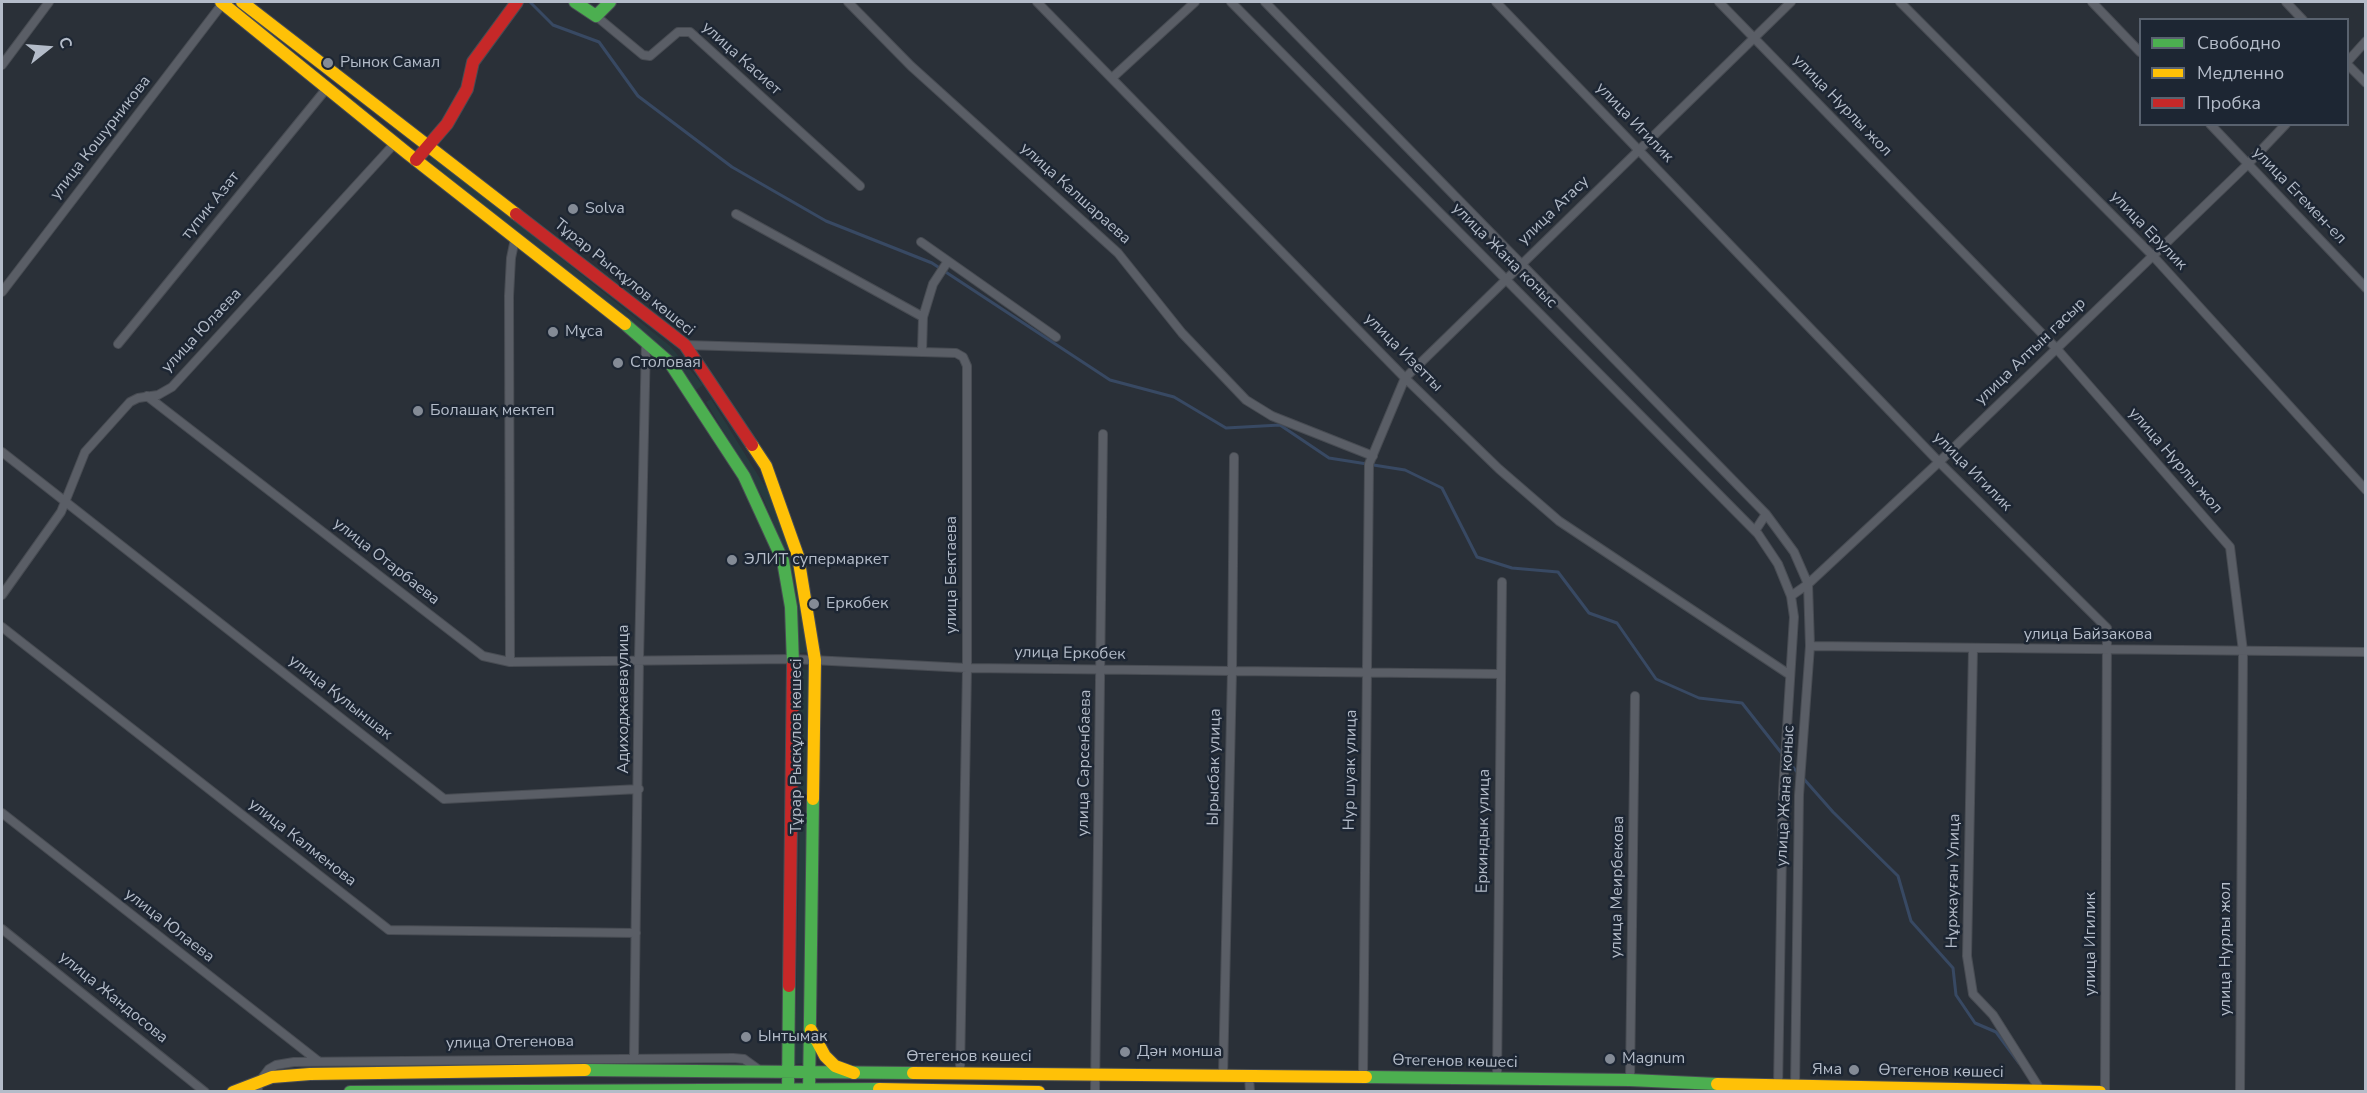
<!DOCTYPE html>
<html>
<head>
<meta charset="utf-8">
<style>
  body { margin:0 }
  #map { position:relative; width:2367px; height:1093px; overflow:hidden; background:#2a3038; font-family:"Nunito Sans",sans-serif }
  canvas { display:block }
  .frame { position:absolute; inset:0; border:3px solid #b4bcc9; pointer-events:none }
  .legend { position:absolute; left:2139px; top:18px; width:210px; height:108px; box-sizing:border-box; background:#1d2633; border:2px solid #59626f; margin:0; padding:8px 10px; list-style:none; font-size:18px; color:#b4bcc9 }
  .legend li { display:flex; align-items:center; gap:12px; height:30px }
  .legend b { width:30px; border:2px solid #59626f }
  .north { position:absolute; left:18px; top:18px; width:60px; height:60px; -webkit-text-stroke:4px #1d2633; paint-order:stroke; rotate:73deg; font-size:16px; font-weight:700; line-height:24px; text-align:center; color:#b4bcc9 }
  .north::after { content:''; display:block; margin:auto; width:21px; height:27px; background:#b4bcc9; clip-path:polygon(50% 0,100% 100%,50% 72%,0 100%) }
</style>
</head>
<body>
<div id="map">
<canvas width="2367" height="1093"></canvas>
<div class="frame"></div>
<ul class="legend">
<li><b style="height:8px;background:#4caf50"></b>Свободно</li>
<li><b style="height:8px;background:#ffc107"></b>Медленно</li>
<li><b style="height:8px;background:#c62828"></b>Пробка</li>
</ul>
<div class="north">С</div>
</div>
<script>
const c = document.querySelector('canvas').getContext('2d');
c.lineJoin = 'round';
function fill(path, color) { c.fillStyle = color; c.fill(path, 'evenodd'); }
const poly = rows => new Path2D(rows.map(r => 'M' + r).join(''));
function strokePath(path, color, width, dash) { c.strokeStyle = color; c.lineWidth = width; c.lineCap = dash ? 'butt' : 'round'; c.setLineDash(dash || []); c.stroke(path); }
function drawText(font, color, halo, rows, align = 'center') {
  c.font = font + ' "Nunito Sans",sans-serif'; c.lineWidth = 5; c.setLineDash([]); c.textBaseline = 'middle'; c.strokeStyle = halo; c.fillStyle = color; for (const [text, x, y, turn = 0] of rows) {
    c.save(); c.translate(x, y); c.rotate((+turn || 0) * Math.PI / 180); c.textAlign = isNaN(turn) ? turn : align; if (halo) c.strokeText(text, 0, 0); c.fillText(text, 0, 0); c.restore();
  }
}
fill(poly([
  [433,155,670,346,703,385,696,390,666,350,429,161],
  [711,399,769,493,793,558,808,652,800,653,788,558,763,498,706,402],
  [801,669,809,670,807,796,798,797],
  [800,812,808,812,804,1063,795,1064]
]), '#273a3e');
strokePath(poly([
  [530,2,553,25,599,42,638,96,732,167,826,221,932,263,1110,380,1174,397,1226,428,1280,425,1329,458,1405,470,1442,488,1477,557,1512,568,1558,572,1589,613,1617,623,1656,679,1699,698,1742,703,1783,755],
  [1787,760,1798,773],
  [1803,778,1833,812,1898,876,1911,921,1953,968,1956,995,1975,1023,1996,1032,2019,1063]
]), '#384963', 3);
const street = poly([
  [848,2,911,66,1118,253,1182,333,1246,400,1272,416,1373,456],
  [1037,2,1405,378,1499,469,1559,521,1790,675],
  [1231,2,1758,534,1778,564,1791,596,1794,617,1783,791,1778,1089],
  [1265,2,1766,514,1794,552,1808,584,1810,646,1799,795,1795,1089],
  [1496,2,1939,462,2107,628,2105,1092],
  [1719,2,2056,348,2230,547,2243,651,2240,1092],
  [1900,2,2153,256,2366,490],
  [2092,2,2140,52],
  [2286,2,2303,20],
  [596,16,643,55,650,56,678,32,690,32,860,186],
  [2348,61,2366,41],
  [2,65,49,2],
  [2348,65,2366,83],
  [1112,78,1195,2],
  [2210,124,2366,288],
  [736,214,923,317],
  [921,242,1056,337],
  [2,292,223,3],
  [118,344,327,88],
  [685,345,956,353,963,357,967,366,967,668,960,1073],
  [922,352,923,317,933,284,948,261],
  [147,396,483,656,510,662,793,659,967,668,1500,674],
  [2,452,444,799,639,789],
  [1755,531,1766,514],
  [2,595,61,512,85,452,130,402,138,398,158,395,172,387,395,143],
  [1791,596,1808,584,1939,462,2248,164,2286,124],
  [2,627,389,930,636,933],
  [1810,646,2366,652],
  [1973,649,1967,956,1973,994,1993,1015,2041,1091],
  [510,662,509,296,511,258,515,239],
  [2,813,318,1061],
  [2,929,205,1092],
  [634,1058,639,659,646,341],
  [1223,1077,1232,671,1234,457],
  [1249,1077,1250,1092],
  [1363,1077,1369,464,1405,378,1791,2],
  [1497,1079,1502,582],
  [1630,1080,1635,696],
  [257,1092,260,1081,269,1069,276,1065,294,1062,733,1058,744,1059,762,1072],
  [1095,1092,1103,434]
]);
const fast = poly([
  [575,2,596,16,610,2],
  [625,324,670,363,744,476,783,561,791,607,793,664],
  [585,1070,913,1073],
  [1366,1077,1630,1080,1717,1084],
  [350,1092,879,1089],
  [788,1092,789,986],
  [809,1092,813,799]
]);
const slow = poly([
  [221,2,407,153,625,324],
  [242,2,516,214],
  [752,445,766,466,798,556,815,660,813,799],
  [811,1030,825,1056,835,1066,854,1073],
  [913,1073,1366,1077],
  [1717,1084,2100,1092],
  [879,1089,1039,1092],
  [233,1092,272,1077,310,1074,585,1070]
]);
const jam = poly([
  [416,160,447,124,467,89,473,62,517,2],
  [516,214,685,345,752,445],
  [789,986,793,664]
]);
strokePath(street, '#484c53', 10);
strokePath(fast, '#484c53', 14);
strokePath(slow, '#484c53', 14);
strokePath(jam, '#484c53', 14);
strokePath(street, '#5a5e66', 8);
strokePath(fast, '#4caf50', 12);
strokePath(slow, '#ffc107', 12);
strokePath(jam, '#c62828', 12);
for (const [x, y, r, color] of [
  [328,63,6,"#848b96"],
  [573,209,6,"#848b96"],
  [553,332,6,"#848b96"],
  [618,363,6,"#848b96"],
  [418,411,6,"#848b96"],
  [732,560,6,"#848b96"],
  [814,604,6,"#848b96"],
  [746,1037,6,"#848b96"],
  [1125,1052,6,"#848b96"],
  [1610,1059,6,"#848b96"],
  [1854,1070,6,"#848b96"]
]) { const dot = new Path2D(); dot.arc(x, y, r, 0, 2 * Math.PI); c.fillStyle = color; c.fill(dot); strokePath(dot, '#1d2633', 2); }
drawText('16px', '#b4bcc9', '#1d2633', [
  ["улица Касиет",741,59,42],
  ["улица Нурлы жол",1842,106,46],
  ["улица Игилик",1634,123,46],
  ["улица Кошурникова",101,138,-52],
  ["улица Калшараева",1075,194,42],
  ["улица Егемен-ел",2299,196,46],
  ["тупик Азат",211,206,-51],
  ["улица Атасу",1554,211,-44],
  ["улица Ерулик",2148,231,46],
  ["улица Жана коныс",1504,256,45],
  ["Тұрар Рыскұлов көшесі",624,278,39],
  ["улица Юлаева",202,331,-47],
  ["улица Алтын гасыр",2031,352,-44],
  ["улица Изетты",1403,353,45],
  ["улица Нурлы жол",2175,461,49],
  ["улица Игилик",1972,472,45],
  ["улица Отарбаева",386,562,38],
  ["улица Бектаева",952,575,-90],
  ["улица Байзакова",2088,635],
  ["улица Еркобек",1070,654,1],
  ["улица Кулыншак",340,698,38],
  ["Адиходжаеваулица",624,699,-90],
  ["Тұрар Рыскұлов көшесі",797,746,-90],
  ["улица Сарсенбаева",1085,763,-89],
  ["Ырысбак улица",1215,767,-89],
  ["Нур шуак улица",1351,770,-89],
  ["улица Жана коныс",1786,796,-87],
  ["Еркиндык улица",1484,831,-89],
  ["улица Калменова",302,843,38],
  ["Нұржауған Улица",1954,881,-89],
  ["улица Меирбекова",1618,887,-89],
  ["улица Юлаева",169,926,38],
  ["улица Игилик",2091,944,-90],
  ["улица Нурлы жол",2226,949,-90],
  ["улица Жандосова",113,998,39],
  ["улица Отегенова",510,1043,-1],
  ["Өтегенов көшесі",969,1057],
  ["Өтегенов көшесі",1455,1062,1],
  ["Өтегенов көшесі",1941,1072,1]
]);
drawText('16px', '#b4bcc9', '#1d2633', [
  ["Рынок Самал",340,63],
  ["Solva",585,209],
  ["Мұса",565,332],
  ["Столовая",630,363],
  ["Болашақ мектеп",430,411],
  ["ЭЛИТ супермаркет",744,560],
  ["Еркобек",826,604],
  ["Ынтымак",758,1037],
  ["Дән монша",1137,1052],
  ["Magnum",1622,1059],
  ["Яма",1842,1070,"right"]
], 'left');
</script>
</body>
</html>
